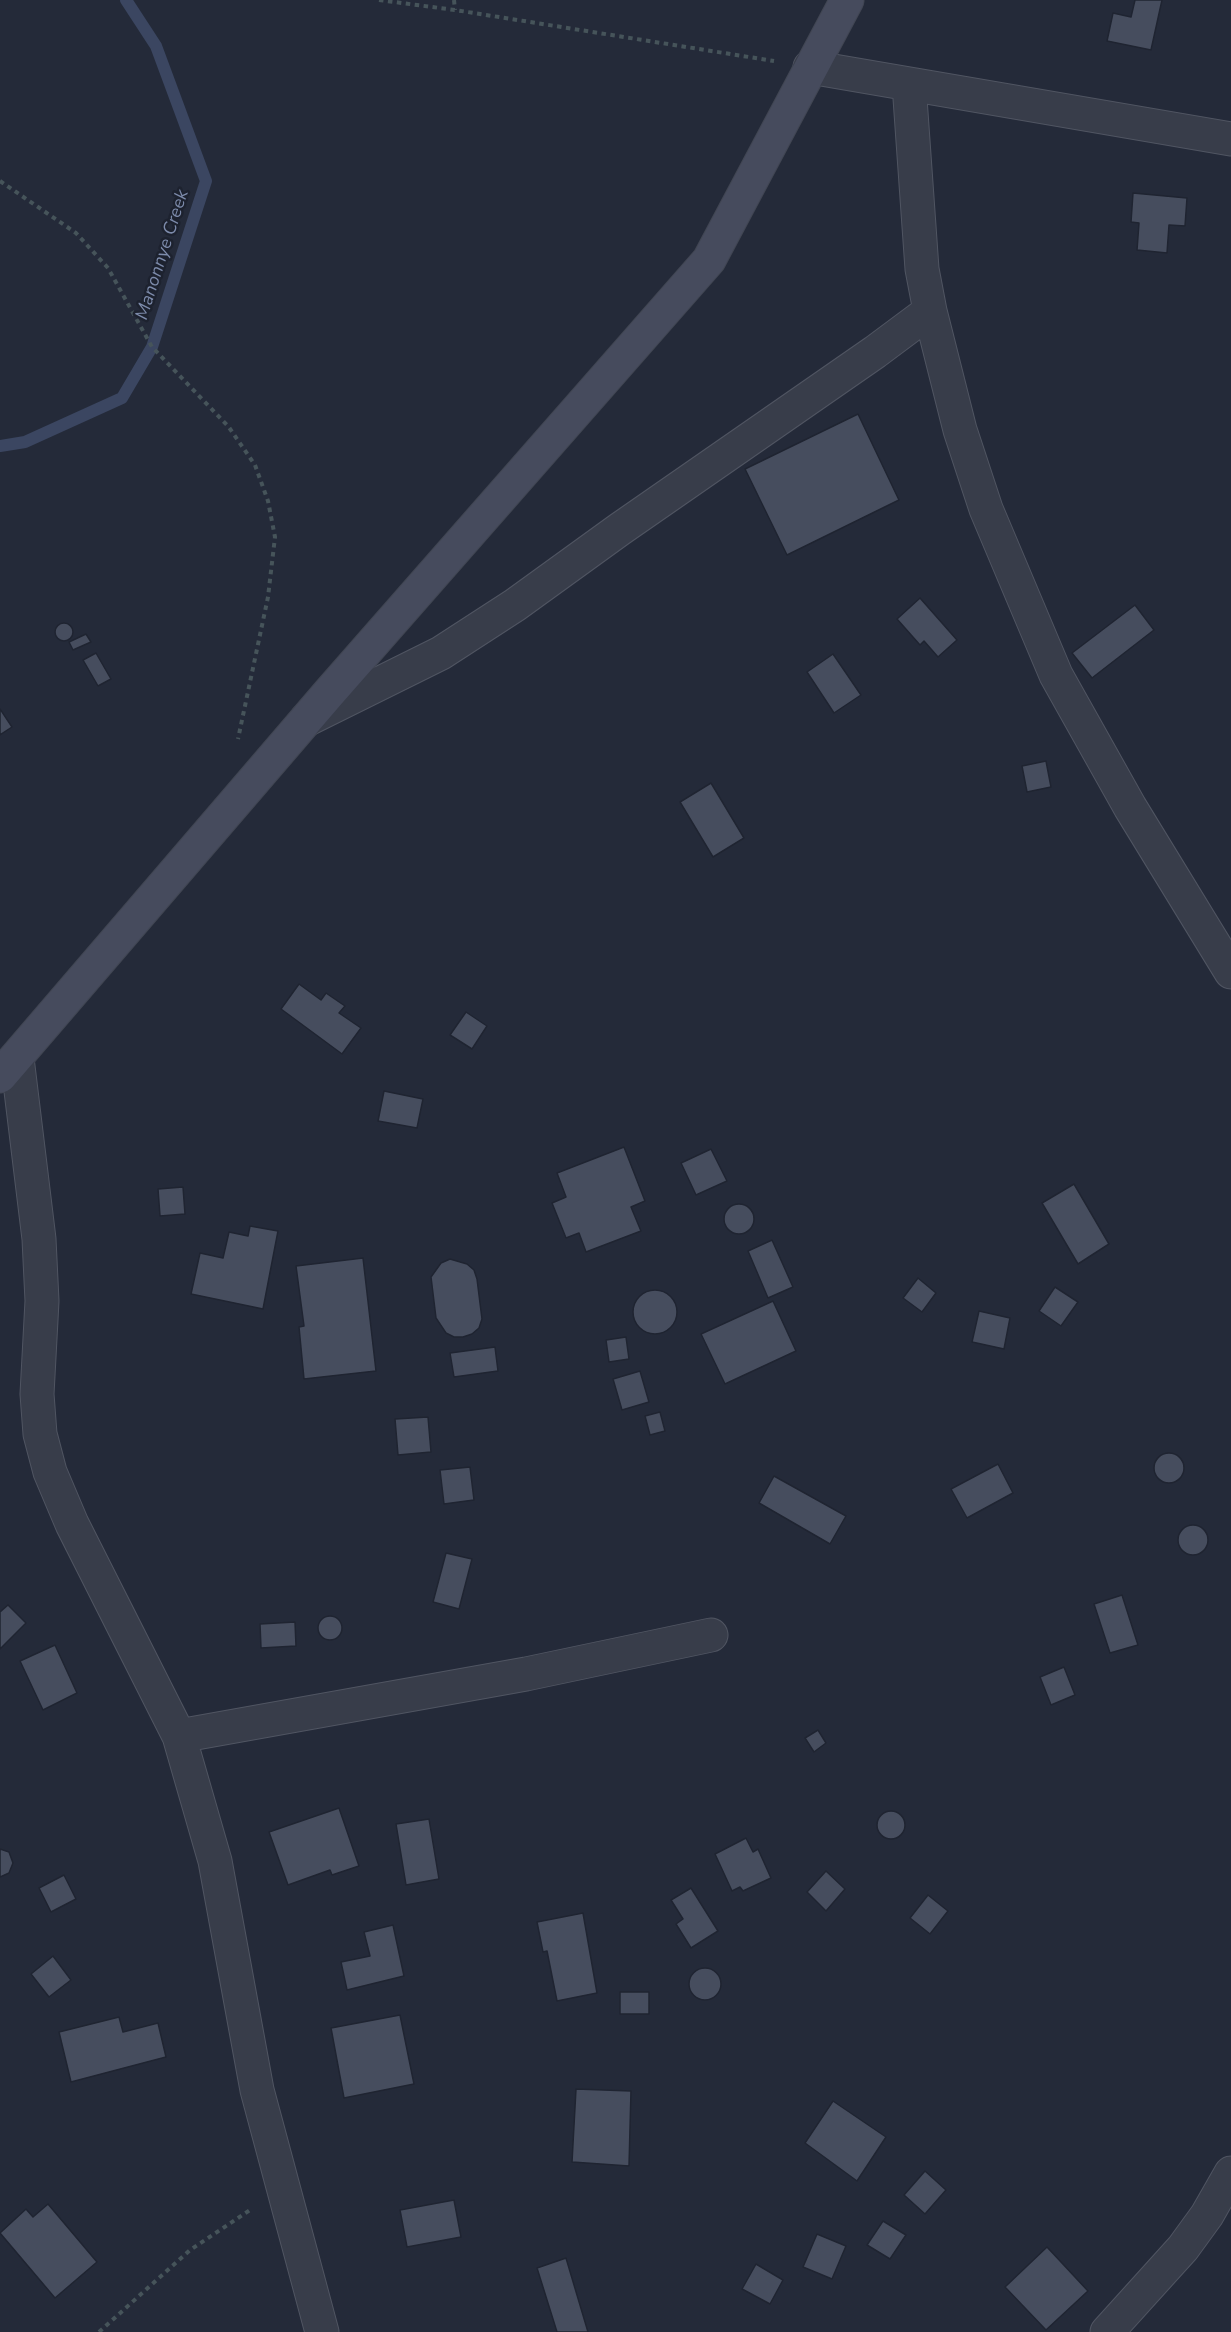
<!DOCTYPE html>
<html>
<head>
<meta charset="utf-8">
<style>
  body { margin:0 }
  canvas { display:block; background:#242a39 }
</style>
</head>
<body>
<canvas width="1231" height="2332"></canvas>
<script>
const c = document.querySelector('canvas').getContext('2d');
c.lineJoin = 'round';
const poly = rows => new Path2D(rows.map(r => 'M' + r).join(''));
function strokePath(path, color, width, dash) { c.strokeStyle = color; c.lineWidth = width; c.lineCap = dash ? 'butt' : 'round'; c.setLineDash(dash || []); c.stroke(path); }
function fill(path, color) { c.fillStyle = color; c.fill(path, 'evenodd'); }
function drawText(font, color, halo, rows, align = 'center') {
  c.font = font + ' "Nunito Sans",sans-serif'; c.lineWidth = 5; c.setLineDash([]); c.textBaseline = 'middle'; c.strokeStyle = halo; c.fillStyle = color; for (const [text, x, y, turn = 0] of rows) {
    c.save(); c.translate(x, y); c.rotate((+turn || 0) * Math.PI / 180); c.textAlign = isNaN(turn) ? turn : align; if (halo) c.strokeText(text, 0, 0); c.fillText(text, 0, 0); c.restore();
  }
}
strokePath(poly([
  [0,446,25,442,122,398,152,347,206,181,156,46,126,0]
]), '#3b4661', 12);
const building = poly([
  [1135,0,1162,0,1151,50,1107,41,1113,13,1131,17,1135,0],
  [1133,193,1187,198,1185,226,1169,225,1167,253,1137,250,1139,223,1131,222,1133,193],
  [858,414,899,500,787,555,745,469,858,414],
  [920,598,957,640,938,657,924,641,920,645,897,619,920,598],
  [1135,605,1154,630,1092,678,1072,653,1135,605],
  '55 632a9 9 0 1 1 18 0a9 9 0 1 1-18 0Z',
  [86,634,91,642,73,650,69,642,86,634],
  [96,653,111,679,98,686,83,660,96,653],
  [833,654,861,695,834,713,807,672,833,654],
  [0,709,12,727,0,735,0,709],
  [1046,761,1051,787,1027,792,1022,766,1046,761],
  [711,783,744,838,713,857,680,802,711,783],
  [299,984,321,1000,326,993,345,1006,339,1013,361,1028,342,1054,281,1009,299,984],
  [466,1012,487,1026,472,1049,450,1035,466,1012],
  [384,1091,423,1099,417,1128,378,1121,384,1091],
  [624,1147,645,1201,631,1207,641,1231,586,1252,579,1233,566,1238,552,1203,566,1197,557,1173,624,1147],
  [711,1149,727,1181,696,1195,681,1163,711,1149],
  [1074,1184,1109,1244,1078,1264,1042,1203,1074,1184],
  [183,1187,185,1214,160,1216,158,1189,183,1187],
  '724 1219a15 15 0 1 1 30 0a15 15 0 1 1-30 0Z',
  [250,1226,278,1231,263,1309,191,1294,200,1253,223,1258,229,1232,248,1236,250,1226],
  [772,1240,793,1287,768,1298,748,1251,772,1240],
  [363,1258,376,1371,304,1379,299,1327,304,1326,296,1266,363,1258],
  [450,1259,467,1264,474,1270,477,1279,482,1319,479,1328,472,1334,463,1337,454,1337,446,1333,436,1318,431,1277,441,1263,450,1259],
  [918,1278,936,1293,922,1312,903,1298,918,1278],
  [1055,1287,1078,1302,1061,1326,1039,1311,1055,1287],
  '633 1312a22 22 0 1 1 44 0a22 22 0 1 1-44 0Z',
  [773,1301,796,1351,725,1384,701,1334,773,1301],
  [979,1311,1010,1318,1004,1349,972,1342,979,1311],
  [626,1337,629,1359,609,1362,606,1340,626,1337],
  [495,1347,498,1371,454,1377,450,1353,495,1347],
  [640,1371,649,1402,622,1410,613,1379,640,1371],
  [660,1412,665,1431,650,1435,645,1416,660,1412],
  [428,1417,431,1452,398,1455,395,1419,428,1417],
  '1154 1468a15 15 0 1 1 30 0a15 15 0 1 1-30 0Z',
  [998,1464,1013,1493,967,1518,951,1489,998,1464],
  [470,1467,474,1500,444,1504,440,1470,470,1467],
  [774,1476,846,1516,830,1544,759,1503,774,1476],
  '1178 1540a15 15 0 1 1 30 0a15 15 0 1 1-30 0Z',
  [446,1553,472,1559,459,1609,433,1602,446,1553],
  [1122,1595,1138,1645,1110,1653,1094,1604,1122,1595],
  [8,1605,26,1623,0,1649,0,1612,8,1605],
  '318 1628a12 12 0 1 1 24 0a12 12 0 1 1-24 0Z',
  [295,1622,296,1646,261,1648,260,1624,295,1622],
  [55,1645,77,1693,43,1710,20,1661,55,1645],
  [1064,1667,1075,1695,1051,1705,1040,1677,1064,1667],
  [818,1730,826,1743,814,1752,805,1738,818,1730],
  [339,1808,359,1866,332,1875,330,1870,288,1885,269,1832,339,1808],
  '877 1825a14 14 0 1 1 28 0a14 14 0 1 1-28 0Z',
  [429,1819,439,1879,406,1885,396,1824,429,1819],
  [746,1838,753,1852,758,1849,771,1878,743,1891,740,1887,732,1891,715,1854,746,1838],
  [0,1849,9,1852,13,1863,9,1873,0,1877,0,1849],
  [826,1871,845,1889,826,1911,807,1892,826,1871],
  [64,1875,76,1899,51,1912,39,1888,64,1875],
  [691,1888,718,1931,691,1948,676,1924,683,1919,671,1900,691,1888],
  [928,1895,948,1911,930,1934,910,1918,928,1895],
  [583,1913,597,1993,557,2001,547,1951,543,1952,537,1922,583,1913],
  [393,1925,404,1976,347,1990,341,1962,370,1956,364,1932,393,1925],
  [53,1956,71,1980,49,1997,31,1974,53,1956],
  '689 1984a16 16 0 1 1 32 0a16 16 0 1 1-32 0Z',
  [620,1992,649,1992,649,2014,620,2014,620,1992],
  [400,2015,414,2084,344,2098,331,2028,400,2015],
  [119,2017,123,2032,158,2023,166,2057,71,2082,59,2032,119,2017],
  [576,2089,631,2091,629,2166,572,2162,576,2089],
  [833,2101,886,2137,857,2181,805,2143,833,2101],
  [925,2171,946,2190,925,2214,904,2195,925,2171],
  [454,2200,461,2237,407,2247,400,2210,454,2200],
  [48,2204,97,2262,55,2298,0,2233,26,2209,33,2217,48,2204],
  [883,2221,906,2235,890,2259,867,2245,883,2221],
  [817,2234,846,2246,832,2279,803,2267,817,2234],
  [1047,2247,1088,2291,1046,2330,1005,2287,1047,2247],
  [566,2258,588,2332,557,2332,537,2268,566,2258],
  [756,2264,783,2280,770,2304,742,2289,756,2264]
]);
fill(building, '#464d5e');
strokePath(building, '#1f2431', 1.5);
const street = poly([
  [810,67,1231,139],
  [909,84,922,269,930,311,960,430,986,509,1056,675,1130,807,1231,972],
  [306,720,441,653,515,605,620,529,875,352,930,311],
  [17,1058,39,1239,42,1301,37,1394,40,1434,50,1472,72,1524,179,1736,215,1861,257,2090,322,2332],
  [179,1736,526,1674,711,1635],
  [1107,2332,1183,2248,1207,2215,1231,2173]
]);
const secondary = poly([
  [0,1076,329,693,709,260,847,0]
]);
strokePath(street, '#505562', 35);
strokePath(secondary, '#414653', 35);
strokePath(poly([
  [379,0,455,10,774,61],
  [454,0,455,10],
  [0,181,76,233,108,268,152,347,228,426,255,465,268,501,275,537,268,597,238,739],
  [99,2332,190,2250,250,2210]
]), '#46545a', 4, [4.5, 4.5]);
strokePath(street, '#383d4a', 33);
strokePath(secondary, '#464b5d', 33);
drawText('italic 18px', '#7d8bab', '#1d222f', [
  ["Manonnye Creek",163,255,-72]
]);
</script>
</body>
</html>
